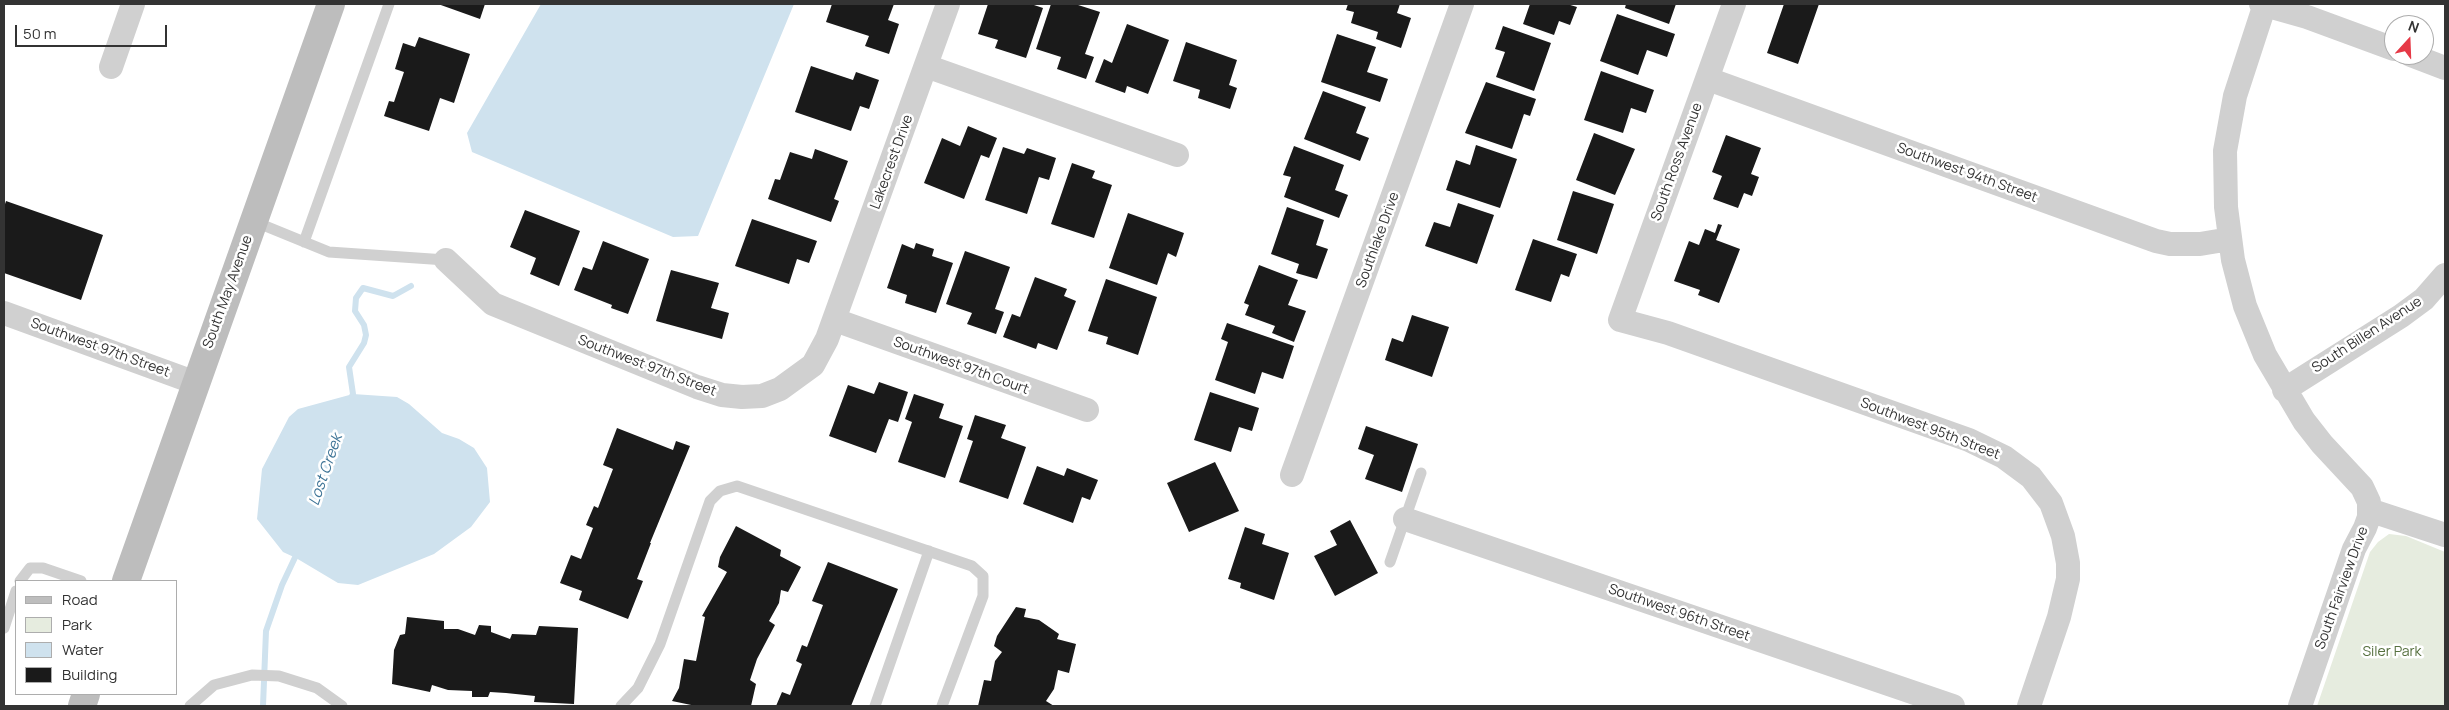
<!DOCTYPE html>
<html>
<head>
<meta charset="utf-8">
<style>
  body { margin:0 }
  #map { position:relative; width:2449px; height:710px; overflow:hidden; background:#fff; font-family:Manrope,sans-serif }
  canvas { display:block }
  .frame { position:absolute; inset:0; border:5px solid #333; pointer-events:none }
  .legend { position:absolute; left:15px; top:580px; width:162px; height:115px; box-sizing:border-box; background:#fff; border:1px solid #adadad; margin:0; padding:6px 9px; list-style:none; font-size:15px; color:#333 }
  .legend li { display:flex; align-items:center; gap:10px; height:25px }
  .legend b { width:25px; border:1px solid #adadad }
  .north { position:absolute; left:2384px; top:15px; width:50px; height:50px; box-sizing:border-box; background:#fff; border:1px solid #adadad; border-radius:50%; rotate:20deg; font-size:14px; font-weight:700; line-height:20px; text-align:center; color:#333 }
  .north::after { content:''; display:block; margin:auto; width:18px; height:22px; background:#e63946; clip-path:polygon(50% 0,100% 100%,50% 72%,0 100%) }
  .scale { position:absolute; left:15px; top:25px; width:152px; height:22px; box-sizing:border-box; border:2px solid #333; border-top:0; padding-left:6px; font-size:15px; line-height:18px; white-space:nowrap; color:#333; -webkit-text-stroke:4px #fff; paint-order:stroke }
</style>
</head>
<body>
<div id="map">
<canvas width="2449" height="710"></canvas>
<div class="frame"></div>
<ul class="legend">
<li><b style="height:6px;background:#bdbdbd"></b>Road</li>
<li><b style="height:14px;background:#e6ecdf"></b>Park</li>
<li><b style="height:14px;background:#cfe2ee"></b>Water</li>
<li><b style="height:14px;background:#1a1a1a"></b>Building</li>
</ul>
<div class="north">N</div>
<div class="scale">50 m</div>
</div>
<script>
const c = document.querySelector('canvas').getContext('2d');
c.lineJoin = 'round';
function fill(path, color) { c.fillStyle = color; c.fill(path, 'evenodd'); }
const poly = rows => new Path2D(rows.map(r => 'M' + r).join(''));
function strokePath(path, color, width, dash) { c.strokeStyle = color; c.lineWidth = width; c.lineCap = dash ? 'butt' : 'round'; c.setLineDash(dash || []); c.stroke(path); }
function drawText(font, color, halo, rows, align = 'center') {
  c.font = font + ' Manrope,sans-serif'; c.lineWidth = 5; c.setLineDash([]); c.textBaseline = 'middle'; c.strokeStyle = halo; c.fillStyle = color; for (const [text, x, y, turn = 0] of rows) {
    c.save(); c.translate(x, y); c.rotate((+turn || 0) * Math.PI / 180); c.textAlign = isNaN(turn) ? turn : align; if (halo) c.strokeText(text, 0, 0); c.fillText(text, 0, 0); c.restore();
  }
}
fill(poly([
  [2389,534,2406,536,2445,552,2445,706,2317,706,2370,552,2378,542]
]), '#e6ecdf');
fill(poly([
  [541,4,794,4,698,236,673,237,472,152,467,133],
  [353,394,397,397,409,404,442,433,459,439,474,448,487,468,490,502,471,527,434,554,358,585,338,583,296,558,283,552,257,519,262,469,289,417,298,409]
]), '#cfe2ee');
strokePath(poly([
  [350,400,353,394,349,367,364,343,366,335,364,325,355,311,356,298,363,288,393,296,411,286],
  [263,706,266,631,282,585,299,549]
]), '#cfe2ee', 6);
fill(poly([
  [438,4,485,4,480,19],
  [832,4,894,4,888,20,899,24,889,54,865,46,869,36,826,22],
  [988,4,1031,4,1043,8,1026,58,995,48,998,40,978,34],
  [1051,4,1075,4,1100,12,1085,54,1094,57,1086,79,1057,69,1061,57,1036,49],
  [1348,4,1400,4,1397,13,1411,18,1401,48,1376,39,1378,32,1351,23,1354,12,1346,10],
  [1530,4,1567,4,1577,7,1570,25,1559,21,1554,35,1523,24],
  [1626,4,1676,4,1669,24,1625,8],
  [1784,4,1819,4,1798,64,1767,53],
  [1617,14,1675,34,1667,57,1647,50,1638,75,1600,61],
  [1127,24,1169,40,1148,94,1127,86,1125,93,1095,82,1104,59,1112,63],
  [1503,26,1551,43,1534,91,1496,77,1505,52,1495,49],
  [1337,34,1376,47,1367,72,1388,79,1380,102,1321,82],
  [419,37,470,54,454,103,440,98,429,131,384,116,389,101,394,102,404,72,395,69,403,43,415,47],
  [1186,42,1237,60,1229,85,1237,88,1230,109,1198,98,1200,90,1173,81],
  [811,66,853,80,856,72,879,80,869,109,860,106,851,131,795,112],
  [1601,71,1654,90,1646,113,1631,108,1623,133,1584,120],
  [1486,82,1536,99,1530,116,1524,114,1512,149,1465,133],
  [1323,91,1366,107,1356,133,1369,138,1360,161,1304,139],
  [968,126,997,138,989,158,981,155,964,199,924,183,942,138,960,146],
  [1594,133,1635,149,1615,195,1576,180],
  [1726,135,1761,148,1751,174,1759,177,1752,196,1744,193,1738,208,1713,199,1722,176,1712,172],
  [1476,145,1517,159,1500,208,1446,190,1456,160,1470,165],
  [1294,146,1344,165,1335,190,1348,195,1339,218,1284,197,1291,177,1283,175],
  [1003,147,1024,154,1027,148,1056,158,1049,180,1039,177,1027,214,985,200],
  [815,149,848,161,834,199,839,201,831,222,768,199,775,179,780,180,790,152,812,159],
  [1072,163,1095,171,1092,178,1112,185,1094,238,1051,224],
  [1573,191,1614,204,1597,254,1557,240],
  [6,201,103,235,81,300,4,273,4,207],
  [1458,203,1494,215,1477,264,1425,246,1434,222,1450,227],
  [1287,207,1324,220,1316,245,1328,249,1317,279,1296,273,1299,264,1271,254],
  [525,210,580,231,559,286,530,274,536,258,510,247],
  [1128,213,1184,233,1176,257,1168,253,1157,285,1109,268],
  [752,219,817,241,809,263,797,259,789,284,735,266],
  [1718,224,1722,225,1716,240,1740,249,1719,303,1698,295,1700,290,1674,281,1689,241,1699,245,1705,229,1715,233],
  [1533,239,1577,254,1569,277,1561,274,1551,302,1515,290],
  [603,241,649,259,628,314,611,308,612,305,574,290,583,267,592,270],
  [916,243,934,249,932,256,953,263,936,313,905,303,907,295,887,288,902,244,914,249],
  [965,251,1010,267,995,309,1004,312,996,334,967,324,972,313,946,304],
  [1259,265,1298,280,1288,305,1306,311,1294,342,1272,333,1275,326,1245,315,1249,305,1244,303],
  [671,270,719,283,711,308,729,313,722,339,656,321],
  [1035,277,1067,289,1064,296,1076,301,1057,350,1038,343,1036,349,1003,337,1012,314,1020,317],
  [1106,279,1157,297,1138,355,1106,344,1108,337,1088,331],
  [1412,315,1449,327,1432,377,1385,360,1392,338,1403,342],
  [1227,323,1294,346,1283,379,1262,372,1255,394,1215,380,1228,342,1221,339],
  [879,382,908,392,898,422,889,419,876,453,829,436,848,385,874,394],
  [1210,392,1259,408,1252,431,1239,427,1231,452,1194,440],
  [914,394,944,404,939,418,963,426,945,478,898,462,912,422,905,419],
  [975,415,1006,425,1001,438,1026,447,1008,499,959,482,973,441,967,439],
  [1366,426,1418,444,1402,492,1365,479,1374,455,1358,449],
  [617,428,673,450,676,441,690,446,650,543,651,543,637,579,643,581,628,619,579,600,582,591,560,583,571,555,581,559,593,528,586,525,594,506,598,508,613,469,603,465],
  [1215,462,1239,511,1189,532,1167,483],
  [1037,466,1064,476,1067,468,1098,480,1090,500,1082,497,1073,523,1023,504],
  [1350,520,1378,573,1335,596,1314,556,1337,545,1330,531],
  [736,526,781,550,780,556,801,567,788,592,781,590,779,603,769,621,775,625,757,659,750,680,756,684,751,706,696,706,672,701,679,688,684,659,696,661,705,617,702,616,727,572,718,567,720,557],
  [1245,527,1265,534,1262,544,1289,553,1274,600,1240,588,1241,583,1228,579],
  [828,562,898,589,851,706,776,706,782,692,790,695,802,664,796,661,802,645,807,647,823,605,812,601],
  [1016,607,1026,609,1024,617,1039,620,1059,634,1057,639,1076,644,1069,673,1058,670,1054,689,1046,701,1054,706,978,706,984,680,991,681,995,661,1002,652,994,646,997,636],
  [407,617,444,621,444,629,458,629,475,635,479,625,491,626,491,632,510,639,512,634,536,635,539,626,578,628,574,704,534,702,535,696,506,693,490,692,488,697,472,697,472,691,448,690,432,685,430,692,392,684,394,650,400,635,405,634]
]), '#1a1a1a');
strokePath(poly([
  [253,221,329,252,446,260],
  [304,242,389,4],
  [1390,562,1421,473],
  [20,581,30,568,43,568,81,581],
  [4,628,16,591],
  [190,706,214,685,252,675,279,676,317,688,342,706],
  [621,706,638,688,660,644,710,501,720,491,737,486,972,566,983,576,983,596,942,706],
  [875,706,929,551]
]), '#d0d0d0', 11);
strokePath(poly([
  [1734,4,1620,320,1668,333,1969,440,2004,457,2031,477,2051,503,2063,536,2068,563,2068,579,2059,617,2029,706],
  [2261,4,2307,17,2394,49],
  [2265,4,2235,96,2225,151,2226,207,2233,260,2245,306,2265,355,2304,421,2322,444,2362,487,2369,502,2369,517,2365,528,2354,549,2300,706],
  [2411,55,2445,68],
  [926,66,1177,155],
  [111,67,133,4],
  [1708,79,2156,241,2170,244,2200,244,2230,239],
  [446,260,493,304,697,387,722,395,742,397,762,396,780,389,813,365,827,339,948,4],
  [4,313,196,383],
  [835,320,1087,410],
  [2284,390,2401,316,2424,299,2445,275],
  [1292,475,1462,4],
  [2369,510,2445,535],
  [1405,519,1953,706]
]), '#d0d0d0', 24);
strokePath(poly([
  [126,581,331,4],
  [82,706,86,694]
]), '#bdbdbd', 28);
drawText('14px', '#333', '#fff', [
  ["Lakecrest Drive",892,162,-70],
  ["South Ross Avenue",1677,162,-70],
  ["Southwest 94th Street",1967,173,20],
  ["Southlake Drive",1378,240,-70],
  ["South May Avenue",228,292,-70],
  ["South Billen Avenue",2367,335,-33],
  ["Southwest 97th Street",100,348,20],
  ["Southwest 97th Street",647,366,21],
  ["Southwest 97th Court",961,366,20],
  ["Southwest 95th Street",1930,429,21],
  ["South Fairview Drive",2342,588,-70],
  ["Southwest 96th Street",1679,613,19]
]);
drawText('14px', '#56703f', '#fff', [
  ["Siler Park",2392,652]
]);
drawText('italic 15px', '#3f7597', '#fff', [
  ["Lost Creek",326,470,-71]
]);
</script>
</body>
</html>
